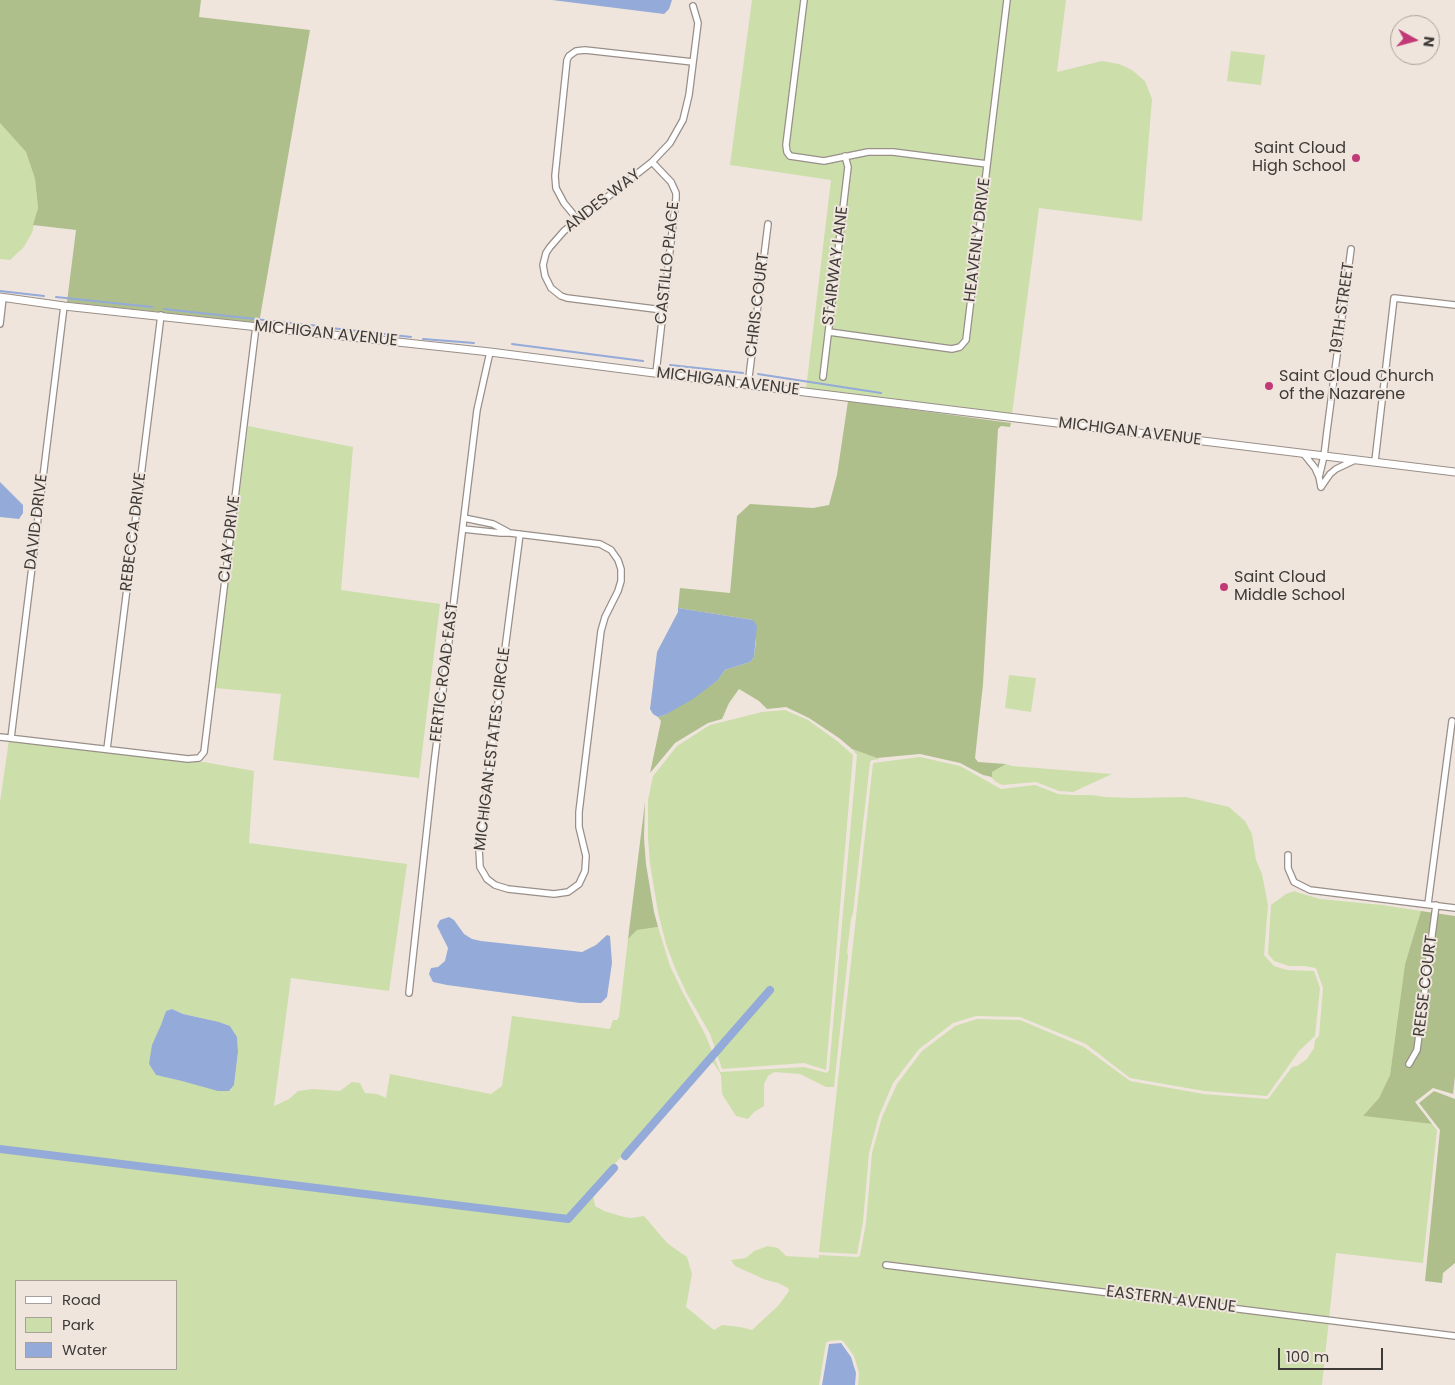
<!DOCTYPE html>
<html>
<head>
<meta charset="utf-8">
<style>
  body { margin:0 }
  #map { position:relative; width:1455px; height:1385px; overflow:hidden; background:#efe5dd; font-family:Poppins,sans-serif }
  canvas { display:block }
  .legend { position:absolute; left:15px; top:1280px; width:162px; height:90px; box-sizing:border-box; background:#efe5dd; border:1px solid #a8a19b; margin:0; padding:6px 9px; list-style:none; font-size:15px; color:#3e3a37 }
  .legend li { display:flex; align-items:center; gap:10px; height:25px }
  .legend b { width:25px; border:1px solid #a8a19b }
  .north { position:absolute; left:1390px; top:15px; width:50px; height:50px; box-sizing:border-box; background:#efe5dd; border:1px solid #a8a19b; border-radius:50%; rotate:97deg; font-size:14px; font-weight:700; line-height:20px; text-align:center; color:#3e3a37 }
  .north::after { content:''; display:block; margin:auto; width:18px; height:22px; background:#c13976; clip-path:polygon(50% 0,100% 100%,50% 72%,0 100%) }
  .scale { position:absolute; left:1278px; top:1348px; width:105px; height:22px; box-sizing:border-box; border:2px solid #3e3a37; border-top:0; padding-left:6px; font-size:15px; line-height:18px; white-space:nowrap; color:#3e3a37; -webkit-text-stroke:4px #efe5dd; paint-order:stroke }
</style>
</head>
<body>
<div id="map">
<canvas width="1455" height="1385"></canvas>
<ul class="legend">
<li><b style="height:6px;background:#fff"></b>Road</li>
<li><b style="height:14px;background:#ccdeaa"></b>Park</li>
<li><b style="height:14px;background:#94aad8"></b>Water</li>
</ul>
<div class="north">N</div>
<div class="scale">100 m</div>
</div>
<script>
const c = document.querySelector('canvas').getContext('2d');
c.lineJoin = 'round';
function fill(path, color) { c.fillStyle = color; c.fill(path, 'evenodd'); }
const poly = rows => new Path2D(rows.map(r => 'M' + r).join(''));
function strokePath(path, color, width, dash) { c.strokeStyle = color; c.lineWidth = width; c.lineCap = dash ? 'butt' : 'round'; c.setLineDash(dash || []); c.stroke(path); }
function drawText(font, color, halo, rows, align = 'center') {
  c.font = font + ' Poppins,sans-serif'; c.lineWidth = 4; c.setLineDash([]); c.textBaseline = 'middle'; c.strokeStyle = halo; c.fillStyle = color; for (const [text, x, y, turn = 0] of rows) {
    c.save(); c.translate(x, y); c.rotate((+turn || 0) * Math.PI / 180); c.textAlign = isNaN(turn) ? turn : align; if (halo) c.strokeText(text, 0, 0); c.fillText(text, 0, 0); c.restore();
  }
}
fill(poly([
  [752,0,1066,0,1057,72,1102,61,1119,64,1132,70,1145,81,1152,99,1142,221,1039,208,1012,414,806,389,831,180,730,165],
  [1231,51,1265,55,1261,85,1227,81],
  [0,123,26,152,35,179,38,208,32,233,23,248,10,260,0,259],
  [248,426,353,447,341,590,440,604,419,778,273,760,281,694,215,688],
  [1009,675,1036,678,1031,712,1005,708],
  [785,710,808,720,837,741,853,755,826,1070,804,1063,722,1069,710,1034,686,992,675,968,666,944,658,912,650,864,648,838,648,800,653,776,677,746,710,725,762,712],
  [9,740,187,762,204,762,254,771,249,843,407,864,389,991,291,978,274,1106,289,1099,298,1091,313,1089,340,1091,352,1082,360,1083,365,1093,377,1094,386,1098,390,1074,491,1094,502,1086,512,1016,610,1029,613,1020,617,1020,619,1017,628,939,637,930,658,927,670,966,683,993,706,1036,720,1072,804,1067,827,1073,829,1070,857,755,852,749,880,759,872,760,870,762,853,913,851,919,847,952,848,956,834,1087,826,1087,800,1074,774,1072,768,1076,764,1084,764,1106,754,1112,748,1119,736,1116,722,1094,721,1075,715,1065,709,1060,592,1189,595,1206,604,1211,624,1217,631,1218,644,1216,667,1243,687,1257,692,1274,686,1307,714,1330,722,1325,740,1327,752,1330,778,1306,789,1291,788,1288,778,1283,766,1280,735,1266,731,1260,746,1258,754,1251,768,1246,778,1248,786,1256,819,1258,819,1255,857,1257,860,1256,866,1223,872,1153,882,1117,897,1084,922,1051,955,1026,977,1019,1020,1020,1084,1047,1130,1081,1204,1094,1268,1099,1292,1067,1297,1066,1307,1059,1314,1048,1315,1040,1319,1036,1323,988,1316,968,1304,966,1289,966,1274,961,1268,954,1271,905,1286,894,1295,891,1296,892,1320,899,1382,905,1421,911,1405,964,1390,1075,1379,1098,1363,1116,1432,1124,1437,1130,1423,1263,1336,1253,1322,1385,858,1385,859,1373,854,1356,844,1342,841,1340,829,1341,826,1343,819,1385,0,1385,0,802],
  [172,1009,183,1014,219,1022,230,1026,237,1037,238,1052,234,1085,229,1091,156,1075,149,1064,166,1011],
  [16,1281,176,1281,176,1369,16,1369],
  [920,757,960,766,1001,789,1035,785,1058,794,1073,795,1091,795,1106,797,1134,798,1186,797,1229,807,1245,821,1252,834,1256,860,1262,874,1268,905,1264,955,1274,966,1287,970,1314,971,1320,988,1315,1036,1299,1051,1267,1096,1204,1091,1130,1078,1086,1044,1020,1017,976,1016,953,1023,919,1049,893,1083,879,1116,869,1153,863,1222,857,1254,819,1252,873,763],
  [1006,764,1012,766,1112,774,1073,792,1059,791,1036,782,1002,785,996,782,991,777,992,772]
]), '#ccdeaa');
fill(poly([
  [0,0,201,0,199,17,310,30,259,323,67,302,76,230,33,225,38,208,35,179,26,152,0,123],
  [848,401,1011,423,1010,427,1001,426,998,429,983,684,975,758,978,762,1006,764,992,772,992,777,983,775,960,763,920,754,877,758,852,749,839,738,809,718,786,707,767,709,759,701,739,689,729,703,722,719,708,723,675,743,650,773,661,721,658,717,665,715,718,680,725,670,750,662,754,657,756,641,753,620,678,608,680,588,730,593,737,516,750,504,813,508,829,505,837,475],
  [645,802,644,838,646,864,654,912,658,927,637,930,628,939],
  [1421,911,1455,916,1455,1076,1453,1094,1433,1088,1415,1102,1432,1124,1363,1116,1379,1098,1390,1075,1405,964],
  [1434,1091,1455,1099,1455,1263,1443,1273,1442,1283,1425,1281,1440,1130,1419,1103]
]), '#aebf8c');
fill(poly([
  [552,0,672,0,669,9,664,14],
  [0,482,23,505,23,513,19,519,0,517],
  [678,608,753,620,757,626,754,657,750,662,725,670,718,680,693,699,665,715,658,717,653,714,650,709,657,652,678,612],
  [449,917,454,920,464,934,472,939,481,941,582,952,596,945,607,935,610,936,612,963,607,997,601,1003,580,1003,447,985,433,982,429,974,431,968,438,967,445,961,448,948,437,926,440,920],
  [172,1009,183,1014,219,1022,230,1026,237,1037,238,1052,234,1085,229,1091,218,1091,182,1081,156,1075,149,1064,152,1045,161,1025,166,1011],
  [841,1343,851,1357,856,1373,855,1385,822,1385,829,1344]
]), '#94aad8');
strokePath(poly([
  [0,291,44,296],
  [56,297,152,307],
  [164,309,319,326],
  [331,328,411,337],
  [423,339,474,343],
  [512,344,643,361],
  [670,365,743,373],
  [758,374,881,393]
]), '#94aad8', 2);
strokePath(poly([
  [0,1149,568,1219,614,1168],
  [625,1156,770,990]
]), '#94aad8', 8);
const minor = poly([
  [804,0,786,145,787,152,790,156,824,161,868,152,893,152,987,164],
  [652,162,671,182,676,193,676,198,656,373],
  [578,220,564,203,556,188,555,176,567,60,569,56,576,51,585,50,693,62],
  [663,310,567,298,561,296,551,288,545,276,543,265,546,253,550,247,564,231,652,162,670,143,683,120,689,95,698,23,693,6],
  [0,324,3,298],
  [829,332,952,349,960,347,966,340,1007,0],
  [823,377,848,167,845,156],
  [748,385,768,224],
  [1303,453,1315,468,1319,477,1321,487],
  [1375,461,1394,298,1455,305],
  [1319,477,1324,456,1327,431,1351,249],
  [1321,487,1330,474,1336,469,1355,460],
  [464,518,493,524,508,532],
  [463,529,501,533,510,533,600,544,611,550,618,560,621,569,621,581,618,591,605,617,601,631,579,812,579,827,586,856,585,871,579,884,568,892,554,894,508,889,495,885,487,879,480,867,479,849,520,534],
  [0,737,188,759,199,758,204,752,256,326],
  [11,738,64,306],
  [107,749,161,315],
  [1288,855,1288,868,1294,882,1310,890,1455,908],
  [1428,904,1452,721],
  [409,993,434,764,477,410,490,352],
  [1409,1064,1417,1050,1436,905],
  [886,1265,1455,1336]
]);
const tertiary = poly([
  [0,297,64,306,490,352,748,385,1455,472]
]);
strokePath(minor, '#998f89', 8);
strokePath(tertiary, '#998f89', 9);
strokePath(minor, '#fff', 5.5);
strokePath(tertiary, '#fff', 7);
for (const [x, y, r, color] of [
  [1356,158,5,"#c13976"],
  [1269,386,5,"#c13976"],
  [1224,587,5,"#c13976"]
]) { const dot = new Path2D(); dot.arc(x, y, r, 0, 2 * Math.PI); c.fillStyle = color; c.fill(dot); strokePath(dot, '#efe5dd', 2); }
drawText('16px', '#3e3a37', '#efe5dd', [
  ["Saint Cloud",1346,149,"right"],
  ["High School",1346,167,"right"],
  ["Saint Cloud Church",1279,377],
  ["of the Nazarene",1279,395],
  ["Saint Cloud",1234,578],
  ["Middle School",1234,596]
], 'left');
drawText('16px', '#3e3a37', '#efe5dd', [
  ["ANDES WAY",603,201,-38],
  ["HEAVENLY DRIVE",978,240,-83],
  ["CASTILLO PLACE",668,263,-84],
  ["STAIRWAY LANE",836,266,-83],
  ["CHRIS COURT",758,305,-83],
  ["19TH STREET",1343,308,-82],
  ["MICHIGAN AVENUE",326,334,6],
  ["MICHIGAN AVENUE",728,382,7],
  ["MICHIGAN AVENUE",1130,432,7],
  ["DAVID DRIVE",37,522,-83],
  ["REBECCA DRIVE",134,532,-83],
  ["CLAY DRIVE",230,539,-83],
  ["FERTIC ROAD EAST",445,672,-83],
  ["MICHIGAN ESTATES CIRCLE",493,749,-83],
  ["REESE COURT",1426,986,-83],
  ["EASTERN AVENUE",1171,1300,7]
]);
</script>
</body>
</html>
